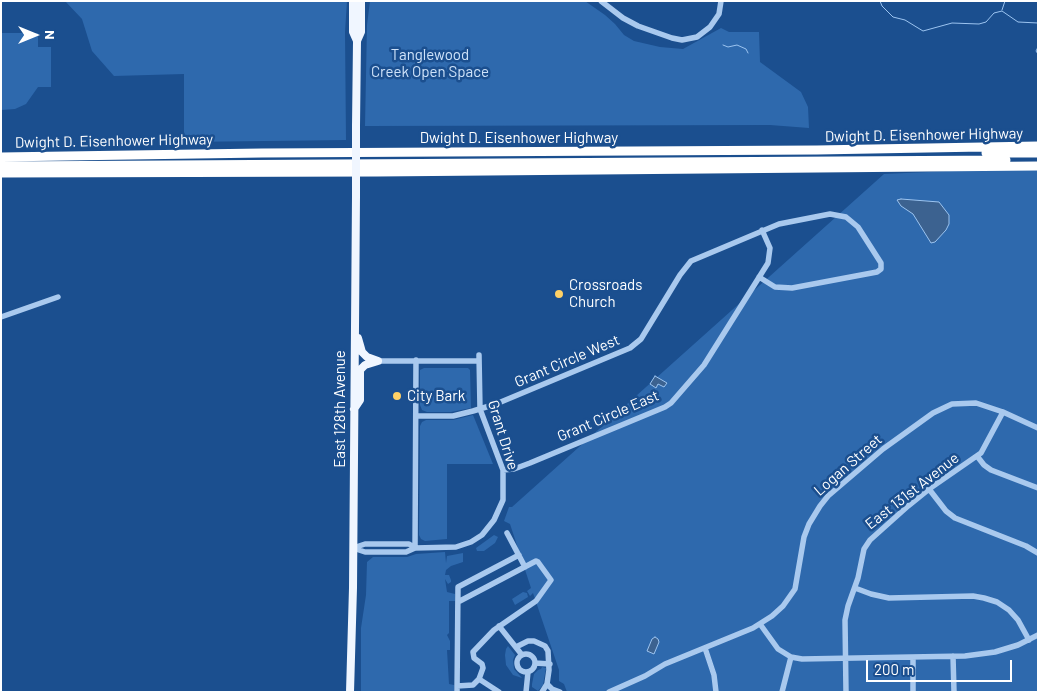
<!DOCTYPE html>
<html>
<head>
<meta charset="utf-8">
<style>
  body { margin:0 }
  #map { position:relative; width:1039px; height:693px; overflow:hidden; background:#1b4f8f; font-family:Barlow,sans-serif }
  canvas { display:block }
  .frame { position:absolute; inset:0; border:2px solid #fff; pointer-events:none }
  .north { position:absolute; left:10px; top:10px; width:50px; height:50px; -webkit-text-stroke:4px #1b4f8f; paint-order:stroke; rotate:90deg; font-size:14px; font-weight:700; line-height:20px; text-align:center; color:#fff }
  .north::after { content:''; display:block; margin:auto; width:18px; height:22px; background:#fff; clip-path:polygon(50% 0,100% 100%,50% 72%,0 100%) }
  .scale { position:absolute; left:866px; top:660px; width:146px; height:22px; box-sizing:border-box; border:2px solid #fff; border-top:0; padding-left:6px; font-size:15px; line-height:18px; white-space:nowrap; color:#fff; -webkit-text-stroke:4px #1b4f8f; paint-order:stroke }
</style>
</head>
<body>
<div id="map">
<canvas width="1039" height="693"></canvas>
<div class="frame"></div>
<div class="north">N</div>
<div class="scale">200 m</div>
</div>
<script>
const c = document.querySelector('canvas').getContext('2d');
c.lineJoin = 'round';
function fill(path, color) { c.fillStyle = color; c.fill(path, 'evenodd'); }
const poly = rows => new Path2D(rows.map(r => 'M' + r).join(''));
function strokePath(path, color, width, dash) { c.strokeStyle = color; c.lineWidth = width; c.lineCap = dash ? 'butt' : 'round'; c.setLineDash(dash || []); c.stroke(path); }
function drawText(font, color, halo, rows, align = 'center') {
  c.font = font + ' Barlow,sans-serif'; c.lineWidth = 5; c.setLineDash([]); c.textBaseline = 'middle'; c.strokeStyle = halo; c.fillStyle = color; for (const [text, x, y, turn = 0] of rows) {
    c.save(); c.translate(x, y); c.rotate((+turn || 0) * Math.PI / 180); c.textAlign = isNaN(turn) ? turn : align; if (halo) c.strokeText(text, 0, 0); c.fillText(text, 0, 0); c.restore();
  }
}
fill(poly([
  [65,1,347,1,345,32,346,140,184,142,184,74,114,76,92,51,82,19],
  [370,1,585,1,605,15,615,24,624,35,634,41,660,47,683,49,721,28,729,32,759,32,760,62,801,92,808,107,809,128,770,125,365,126,367,25],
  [1,33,38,33,38,47,51,47,51,87,38,87,26,104,15,109,1,110],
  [1038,167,1038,692,567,692,564,684,559,681,559,670,533,593,530,596,527,591,531,588,510,524,504,521,509,507,512,507,884,174],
  [424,368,468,368,470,370,471,408,451,412,427,412,422,410,420,405,420,370],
  [473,415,493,464,447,464,447,539,425,541,421,539,419,535,420,426,422,422,426,420,453,420],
  [494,535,498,537,495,543,484,551,477,551,476,548],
  [445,552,446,563,447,556,463,553,463,562,451,566,446,570,445,575,449,575,451,580,451,582,448,584,445,579,447,592,455,594,455,601,449,601,449,633,447,635,450,641,450,650,447,650,449,684,454,685,454,692,361,692,361,628,366,595,367,562,373,557,407,557,416,554],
  [523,592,527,593,528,597,515,605,512,599],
  [508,646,515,655,513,660,514,669,522,678,513,675,506,665,505,655,506,649],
  [542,667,546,668,543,685,538,691,532,687,532,684,534,674,538,670,541,669]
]), '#2e69ad');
const water = poly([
  [901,199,939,202,949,215,949,224,946,230,935,242,931,243,913,214,901,206,897,200,901,199],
  [655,376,667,383,664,387,658,384,656,388,650,384,655,376],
  [655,637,658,639,659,642,654,654,647,651,652,639,655,637]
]);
fill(water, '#3c6290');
strokePath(water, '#9cc4f0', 1);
strokePath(poly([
  [880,1,882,6,893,17,905,20,923,31,952,23,979,24,986,22,994,13,1002,11,1018,22,1038,23],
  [1002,10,1005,1],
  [723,45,728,47,737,45,746,49,748,53],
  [1038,47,1036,51,1038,54]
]), '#9cc4f0', 1);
strokePath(poly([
  [601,1,623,18,638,26,672,38,682,40,697,37,710,27,719,14,721,1],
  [1,317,58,297],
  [378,361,479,361],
  [416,416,453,416,473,411,496,404,630,348,641,339,680,275,691,261,779,224,830,214,846,217,858,227,881,263,881,269,877,272,792,288,775,287,759,277],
  [977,456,984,465,991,470,1038,488],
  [503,470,514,469,530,463,665,407,671,403,704,365,768,263,770,248,762,230],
  [929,489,946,511,955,518,1026,546,1038,553],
  [507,533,525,567],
  [353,548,365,552,406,552,415,548,456,547,471,542,482,535,494,520,503,500,503,470,480,409,479,355],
  [353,548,365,544,409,544,415,548],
  [415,548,416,360],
  [855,588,871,594,889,598,973,596,984,598,997,602,1009,610,1018,620,1029,640],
  [760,624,778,649,791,657,802,659,965,656,995,652,1018,645,1038,635],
  [499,626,522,655],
  [516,647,528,641,534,641,545,646,548,651,549,670,547,684,542,692],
  [705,648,714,675,716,692],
  '517 663a9 9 0 1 1 18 0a9 9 0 1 1-18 0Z',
  [953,656,954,692],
  [913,657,913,692],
  [535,663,550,664],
  [479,679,499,692],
  [547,684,552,689,560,692],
  [457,686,473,685,479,679,483,668,482,664,474,658,473,652,494,630,536,601,551,580,538,562,536,561,458,602],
  [457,692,458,587,519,555],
  [526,692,528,672],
  [609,692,645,676,665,664,753,628,772,616,783,606,795,589,804,537,809,524,820,506,828,496,883,449,933,413,952,404,976,403,1003,412,1038,428],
  [782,692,791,657],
  [846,692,845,620,848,606,858,578,864,549,870,540,908,506,929,489,981,453,1003,412]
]), '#a9c9ee', 5.5);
strokePath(poly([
  [353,1,353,32,357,41],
  [356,126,357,41,361,32,361,1],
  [358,338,362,352,367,357,378,361],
  [354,409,360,400,360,370,365,365,378,361],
  [350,692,353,588,356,196]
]), '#f0f6ff', 8);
strokePath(poly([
  [986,153,1038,153],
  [1,157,262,153,817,150,1038,146],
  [1,166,1006,160],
  [1,173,378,172,1038,166]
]), '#fff', 9);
strokePath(poly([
  [356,196,356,126]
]), '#f0f6ff', 8);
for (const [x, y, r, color] of [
  [559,294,5,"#ffd166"],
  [397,396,5,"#ffd166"]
]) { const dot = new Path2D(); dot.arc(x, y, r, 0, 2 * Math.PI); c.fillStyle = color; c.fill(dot); strokePath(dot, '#1b4f8f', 2); }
drawText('15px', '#cfe3fa', '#1b4f8f', [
  ["Tanglewood",430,55],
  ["Creek Open Space",430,72]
]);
drawText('15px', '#fff', '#1b4f8f', [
  ["Dwight D. Eisenhower Highway",924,135,-1],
  ["Dwight D. Eisenhower Highway",519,138],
  ["Dwight D. Eisenhower Highway",114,141,-1],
  ["Grant Circle West",567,361,-23],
  ["East 128th Avenue",340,409,-90],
  ["Grant Circle East",608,416,-23],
  ["Grant Drive",503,435,73],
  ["Logan Street",848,465,-41],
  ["East 131st Avenue",912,491,-38]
]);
drawText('15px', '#fff', '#1b4f8f', [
  ["Crossroads",569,285],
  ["Church",569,302],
  ["City Bark",407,396]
], 'left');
</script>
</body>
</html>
